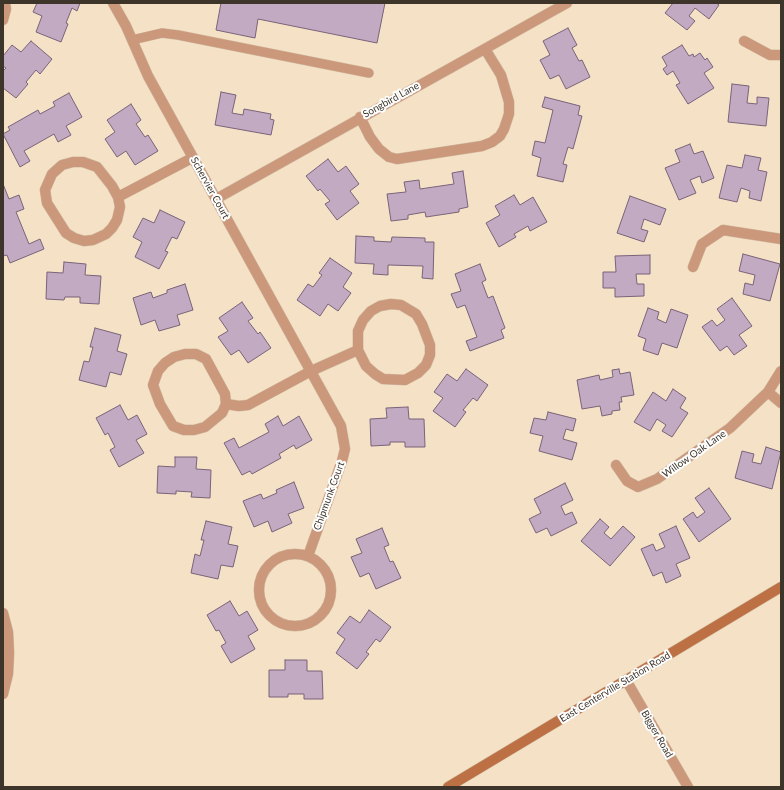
<!DOCTYPE html>
<html>
<head>
<meta charset="utf-8">
<style>
  body { margin:0 }
  #map { position:relative; width:784px; height:790px; overflow:hidden; background:#f5e1c5; font-family:Lato,sans-serif }
  canvas { display:block }
  .frame { position:absolute; inset:0; border:4px solid #3d352a; pointer-events:none }
</style>
</head>
<body>
<div id="map">
<canvas width="784" height="790"></canvas>
<div class="frame"></div>
</div>
<script>
const c = document.querySelector('canvas').getContext('2d');
c.lineJoin = 'round';
function fill(path, color) { c.fillStyle = color; c.fill(path, 'evenodd'); }
const poly = rows => new Path2D(rows.map(r => 'M' + r).join(''));
function strokePath(path, color, width, dash) { c.strokeStyle = color; c.lineWidth = width; c.lineCap = dash ? 'butt' : 'round'; c.setLineDash(dash || []); c.stroke(path); }
function drawText(font, color, halo, rows, align = 'center') {
  c.font = font + ' Lato,sans-serif'; c.lineWidth = 4; c.setLineDash([]); c.textBaseline = 'middle'; c.strokeStyle = halo; c.fillStyle = color; for (const [text, x, y, turn = 0] of rows) {
    c.save(); c.translate(x, y); c.rotate((+turn || 0) * Math.PI / 180); c.textAlign = isNaN(turn) ? turn : align; if (halo) c.strokeText(text, 0, 0); c.fillText(text, 0, 0); c.restore();
  }
}
const building = poly([
  [37,3,80,3,77,11,72,8,66,23,68,24,61,42,36,32,42,16,33,12,37,3],
  [221,3,385,3,377,43,258,19,255,38,216,30,221,3],
  [673,3,716,3,719,5,709,19,695,8,689,16,695,21,687,30,665,13,673,3],
  [568,28,577,45,572,48,579,61,582,60,590,77,566,89,559,75,550,79,540,60,550,55,543,41,568,28],
  [31,41,52,59,40,74,36,70,26,82,28,84,16,98,3,88,3,71,6,68,3,66,3,56,12,45,21,52,31,41],
  [682,45,689,56,693,54,694,57,700,53,705,60,707,58,713,67,704,73,714,88,688,104,676,85,680,83,673,71,667,75,663,69,667,66,662,57,682,45],
  [732,84,749,86,747,103,757,104,757,97,769,98,766,126,728,122,732,84],
  [221,92,236,95,232,113,243,115,244,109,271,114,270,119,274,120,271,135,215,125,221,92],
  [69,93,82,117,66,126,71,135,58,142,54,134,24,151,30,161,20,167,3,134,10,130,8,127,38,110,40,114,55,106,53,102,69,93],
  [545,97,580,106,578,115,582,116,573,149,568,147,563,164,567,165,563,182,537,176,541,158,532,155,535,141,545,143,553,110,542,107,545,97],
  [131,104,141,120,136,124,145,137,148,135,158,151,135,165,126,151,117,157,105,139,115,132,107,120,131,104],
  [690,144,694,154,703,151,714,178,702,183,700,176,690,180,696,193,679,200,665,168,680,162,675,150,690,144],
  [745,155,761,158,758,170,767,172,761,201,749,198,750,191,741,188,737,202,719,198,727,165,742,168,745,155],
  [328,159,338,172,346,166,359,184,350,191,359,203,337,220,325,204,330,201,320,189,318,191,306,176,328,159],
  [463,171,468,207,459,209,459,212,426,217,425,212,408,215,408,219,391,221,387,194,406,192,404,182,419,180,420,189,454,184,452,173,463,171],
  [3,184,9,199,19,195,24,209,16,212,29,244,40,239,44,249,10,263,7,255,3,256,3,184],
  [514,195,520,205,533,197,547,222,530,231,528,226,514,234,516,237,499,247,486,223,500,215,495,206,514,195],
  [630,196,666,209,660,225,644,219,641,229,648,231,644,242,617,233,630,196],
  [160,210,185,222,177,239,172,237,165,251,168,252,159,269,135,257,142,242,133,237,143,218,154,223,160,210],
  [356,236,374,237,374,241,391,242,392,237,425,238,425,242,434,242,433,279,422,278,423,266,388,265,388,275,373,274,374,264,355,263,356,236],
  [743,254,780,264,770,301,743,294,745,283,753,285,755,275,739,271,743,254],
  [650,255,650,274,636,274,637,284,644,284,644,296,615,297,615,288,603,288,603,272,616,272,615,256,650,255],
  [330,258,352,273,343,287,351,293,338,311,328,304,320,316,297,300,308,284,313,287,322,275,319,273,330,258],
  [64,262,86,264,85,275,101,276,99,304,80,303,80,297,65,297,64,300,46,299,47,272,63,273,64,262],
  [480,264,486,280,482,282,488,298,493,296,505,328,501,330,504,338,470,351,466,341,477,337,465,305,457,308,451,294,461,291,455,274,480,264],
  [185,284,193,310,177,315,180,325,159,331,155,320,141,325,133,298,151,292,153,298,167,293,167,290,185,284],
  [732,298,752,326,739,335,747,346,734,355,727,346,720,351,702,327,712,320,717,326,725,320,717,309,732,298],
  [242,302,253,318,248,321,258,334,260,332,271,348,248,363,239,350,231,355,218,337,228,331,219,318,242,302],
  [648,308,659,312,657,319,666,323,671,309,688,315,677,348,662,343,658,355,643,350,646,339,638,336,648,308],
  [95,328,121,335,117,351,127,354,121,375,110,372,106,387,79,380,84,361,89,362,93,347,90,347,95,328],
  [466,369,488,385,477,401,473,398,463,410,466,412,455,427,433,411,443,398,434,392,447,374,457,381,466,369],
  [619,369,620,374,630,372,634,395,621,397,622,402,619,402,620,410,612,411,612,414,602,416,600,406,582,409,577,380,599,375,600,380,613,377,612,370,619,369],
  [673,389,686,398,680,408,688,413,672,437,662,431,666,425,657,419,650,431,634,422,653,392,666,401,673,389],
  [120,405,128,420,137,415,147,434,136,440,144,453,119,467,110,450,115,447,108,433,105,435,96,418,120,405],
  [408,407,409,419,424,419,425,447,405,447,405,442,390,442,390,445,371,446,370,419,387,418,386,408,408,407],
  [548,412,576,419,573,431,566,429,563,439,577,443,572,460,539,451,543,436,530,433,534,418,546,420,548,412],
  [278,416,283,426,299,416,312,440,296,449,294,445,279,454,281,458,252,474,250,471,242,475,224,443,234,438,239,448,269,432,265,424,278,416],
  [766,447,781,452,772,489,735,478,742,451,754,454,752,462,761,464,766,447],
  [175,457,197,457,196,469,211,470,210,498,191,497,192,492,176,491,176,494,157,493,158,466,175,467,175,457],
  [294,482,304,508,288,514,292,523,272,532,268,521,254,527,243,501,261,494,263,499,277,493,276,490,294,482],
  [565,483,573,500,561,506,565,515,572,512,577,523,551,536,547,528,536,533,529,519,541,513,534,499,565,483],
  [709,488,731,519,699,542,683,519,693,512,697,518,705,512,695,498,709,488],
  [600,519,609,527,604,533,611,539,623,526,635,537,610,566,581,541,600,519],
  [206,521,232,527,228,544,238,546,233,567,221,565,218,579,191,573,195,554,200,556,204,540,201,540,206,521],
  [676,526,690,558,676,564,681,576,666,583,662,572,653,576,641,549,653,544,656,551,665,547,659,534,676,526],
  [382,528,389,545,384,547,390,562,393,561,401,578,376,589,369,573,360,577,351,557,362,553,356,539,382,528],
  [230,601,239,616,247,611,258,630,248,636,255,649,231,663,221,646,226,643,219,630,216,631,207,615,230,601],
  [369,610,391,627,380,642,376,639,366,652,369,654,357,669,336,653,345,639,337,633,350,616,360,623,369,610],
  [285,660,307,660,307,671,322,671,323,699,304,699,304,694,288,694,288,697,269,697,269,670,285,670,285,660]
]);
fill(building, '#c2aac2');
strokePath(building, '#796379', 1);
const lane = poly([
  [132,40,162,33,178,35,369,73]
]);
const street = poly([
  [113,3,126,26,148,76,341,426,345,449,342,461,308,556],
  [3,20,6,9,5,3],
  [744,41,770,55,781,55],
  [360,117,370,137,379,149,389,157,397,159,482,146,492,142,500,136,504,129,509,114,509,102,501,75,485,49],
  [73,162,83,162,97,167,112,186,118,197,120,207,117,220,112,228,106,234,93,240,84,241,74,238,66,233,47,203,45,190,52,174,62,165,73,162],
  [118,197,192,158],
  [216,199,567,3],
  [693,267,702,244,723,230,781,239],
  [391,304,401,305,416,314,422,324,430,345,430,355,426,365,418,373,405,380,383,379,375,374,366,366,358,350,358,331,363,320,371,311,380,306,391,304],
  [185,354,196,354,206,359,225,394,226,404,222,413,205,427,194,430,184,430,173,426,160,404,153,385,158,371,165,363,174,357,185,354],
  [768,392,781,403],
  [226,404,239,406,248,405,311,371,358,350],
  [616,465,627,481,638,487,657,479,730,428,768,392,781,371],
  '259 590a36 36 0 1 1 72 0a36 36 0 1 1-72 0Z',
  [3,613,8,632,9,653,8,674,3,694],
  [626,680,688,787]
]);
const secondary = poly([
  [448,787,781,587]
]);
strokePath(lane, '#d0bfa6', 10);
strokePath(street, '#d0bfa6', 11);
strokePath(secondary, '#d0bfa6', 11);
strokePath(lane, '#cc987b', 9);
strokePath(street, '#cc987b', 10);
strokePath(secondary, '#bc7044', 10);
drawText('10px', '#3d352a', '#fff', [
  ["Songbird Lane",391,100,-29],
  ["Schervier Court",210,188,61],
  ["Willow Oak Lane",694,454,-35],
  ["Chipmunk Court",329,496,-70],
  ["East Centerville Station Road",615,687,-31],
  ["Bigger Road",657,734,60]
]);
</script>
</body>
</html>
